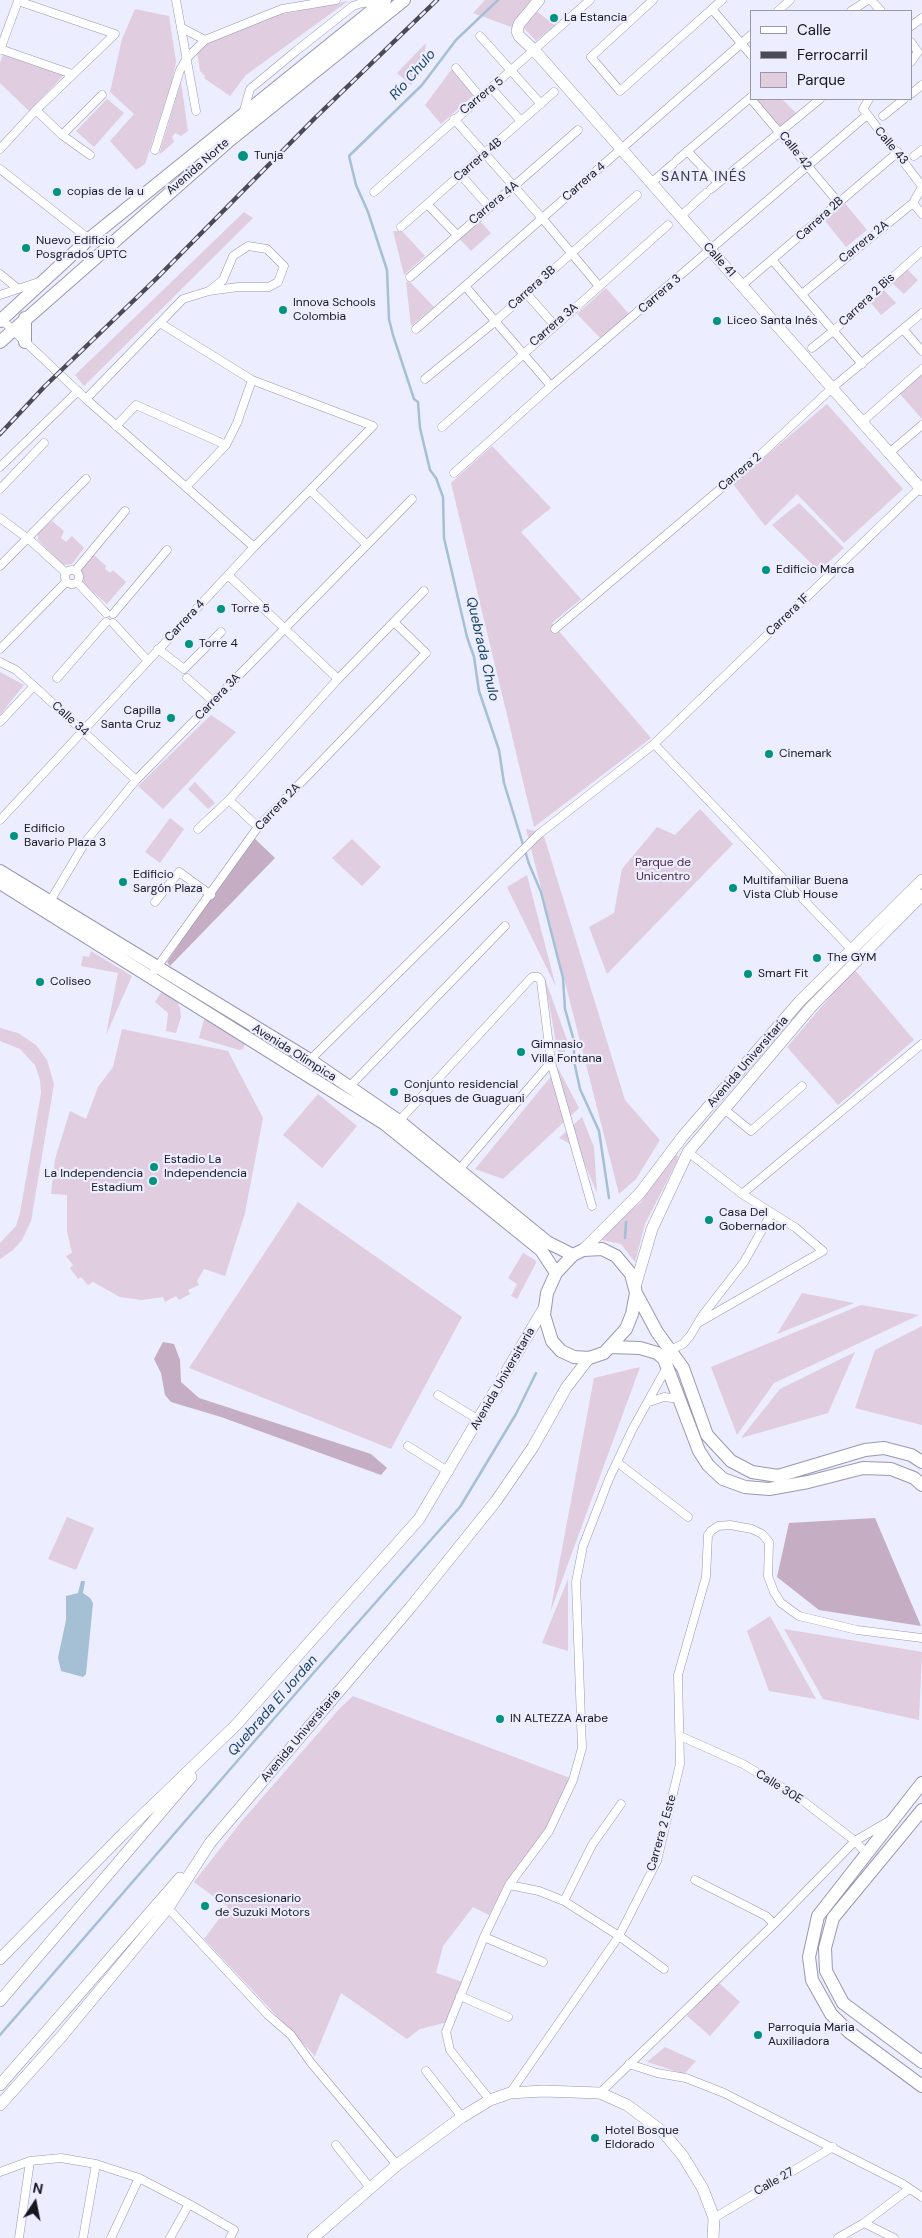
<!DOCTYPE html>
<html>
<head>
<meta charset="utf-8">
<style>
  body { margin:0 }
  #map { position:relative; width:922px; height:2238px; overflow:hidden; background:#ecedfe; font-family:"DM Sans",sans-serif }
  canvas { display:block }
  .legend { position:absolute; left:750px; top:10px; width:162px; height:90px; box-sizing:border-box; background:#ecedfe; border:1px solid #9797a6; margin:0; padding:6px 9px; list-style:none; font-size:15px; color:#171721 }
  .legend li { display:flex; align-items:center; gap:10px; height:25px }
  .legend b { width:25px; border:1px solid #9797a6 }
  .north { position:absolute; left:10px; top:2178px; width:50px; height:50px; -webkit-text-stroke:4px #ecedfe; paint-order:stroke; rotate:11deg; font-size:14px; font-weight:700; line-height:20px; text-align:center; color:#171721 }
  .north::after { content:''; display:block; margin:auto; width:18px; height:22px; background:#171721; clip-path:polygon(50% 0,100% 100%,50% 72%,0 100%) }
</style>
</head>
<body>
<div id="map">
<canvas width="922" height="2238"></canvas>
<ul class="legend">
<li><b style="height:6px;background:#fff"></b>Calle</li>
<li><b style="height:6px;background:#4b4b57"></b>Ferrocarril</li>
<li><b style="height:14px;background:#e0cddf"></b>Parque</li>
</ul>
<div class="north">N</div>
</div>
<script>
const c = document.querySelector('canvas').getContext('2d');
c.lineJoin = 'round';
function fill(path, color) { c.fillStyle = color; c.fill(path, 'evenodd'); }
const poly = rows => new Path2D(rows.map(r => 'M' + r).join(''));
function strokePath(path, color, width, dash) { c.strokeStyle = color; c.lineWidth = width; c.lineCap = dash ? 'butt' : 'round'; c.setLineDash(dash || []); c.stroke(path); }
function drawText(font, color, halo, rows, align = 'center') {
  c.font = font + ' "DM Sans",sans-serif'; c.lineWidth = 4.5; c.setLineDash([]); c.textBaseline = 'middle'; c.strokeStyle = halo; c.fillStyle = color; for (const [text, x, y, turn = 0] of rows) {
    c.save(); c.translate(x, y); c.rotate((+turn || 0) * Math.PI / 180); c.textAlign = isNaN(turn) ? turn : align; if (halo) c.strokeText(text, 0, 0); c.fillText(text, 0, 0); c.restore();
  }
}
fill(poly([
  [485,0,535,0,514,28,473,13],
  [348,1,246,75,230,96,204,78,205,76,200,71,197,51,203,45,262,18],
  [135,9,169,16,176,62,172,82,145,164,136,170,110,141,134,114,110,92,122,39],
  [536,11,555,25,536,41,523,27],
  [426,43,422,70,411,85,397,73],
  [3,54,64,75,29,111,0,83,0,63],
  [452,69,474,95,441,124,425,105],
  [181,82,188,131,181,136,175,133,172,137,174,142,159,155],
  [107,99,124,113,94,147,76,131],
  [753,99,782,99,796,113,779,129],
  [843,201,867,230,846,247,822,217],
  [244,212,253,218,84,386,75,375],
  [478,219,491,233,471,251,458,237],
  [393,231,402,231,425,256,404,275],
  [906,268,918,280,904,294,891,282],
  [409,281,434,307,411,326,406,282],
  [606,288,630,315,602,340,577,314],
  [882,288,896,303,881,315,871,303,867,304],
  [922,373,922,419,899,393],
  [827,404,903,489,844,543,797,494,765,526,733,484],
  [492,446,551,508,521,532,581,599,552,623,651,738,534,827,451,483],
  [799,503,844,548,819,571,772,525],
  [52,521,64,531,61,538,66,542,72,536,84,548,72,564,63,565,38,540,38,533],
  [94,555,106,566,105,569,110,573,113,570,126,582,107,604,80,581,80,570],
  [0,672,24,685,0,715],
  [211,715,236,732,163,809,138,786],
  [195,782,215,803,208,809,188,789],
  [700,809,733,844,607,974,589,927,614,913,622,869,657,827,675,835],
  [170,818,184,829,160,863,145,852],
  [526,829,543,833,625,1100,660,1140,636,1179,619,1194],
  [352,839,381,867,362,886,332,858],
  [527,875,556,987,507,887],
  [91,951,132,976,106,1035,118,973,81,966,83,956,89,957],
  [854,969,914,1040,838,1105,787,1047],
  [544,976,568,1043,560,1065],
  [162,991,177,1001,180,1008,181,1017,176,1033,166,1031,168,1013,155,1002],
  [205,1016,245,1044,243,1049,239,1050,199,1038],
  [0,1028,18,1033,36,1045,47,1060,54,1084,31,1221,22,1240,13,1250,0,1259,0,1243,16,1226,20,1213,41,1093,40,1080,35,1065,20,1049,0,1041],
  [122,1029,228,1051,263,1118,245,1213,225,1276,204,1269,197,1281,199,1285,188,1290,190,1294,179,1300,176,1296,165,1302,163,1297,142,1300,120,1297,93,1282,88,1285,81,1277,78,1279,70,1268,73,1265,66,1256,72,1253,67,1231,67,1195,51,1194,55,1159,70,1111,86,1119,98,1087,113,1067],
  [558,1068,579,1108,503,1179,475,1169],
  [318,1094,357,1126,322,1168,283,1135],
  [582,1117,594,1147,597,1193,578,1148,559,1138],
  [675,1154,678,1156,677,1161,645,1224,635,1262,621,1244,597,1239,641,1202,670,1157],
  [298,1202,462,1317,391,1449,189,1368],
  [523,1253,535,1260,536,1263,517,1299,511,1296,517,1284,508,1278],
  [802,1293,854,1303,777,1334],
  [861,1305,919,1315,774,1383,737,1435,711,1367],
  [922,1326,922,1425,855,1408,875,1350],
  [855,1352,828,1413,741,1438,780,1389],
  [640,1367,550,1613,594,1378],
  [67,1517,94,1528,76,1570,48,1559],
  [568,1579,568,1651,542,1643],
  [770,1616,816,1699,769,1691,747,1631],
  [784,1629,922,1652,919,1720,823,1699],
  [353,1696,570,1778,550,1824,506,1882,489,1915,473,1907,443,1946,436,1973,463,1982,448,2022,420,2029,407,2039,341,1993,315,2056,204,1939,228,1907,194,1882,241,1822,340,1708],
  [718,1982,740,2002,710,2036,687,2016],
  [665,2047,696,2061,684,2074,647,2062]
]), '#e0cddf');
fill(poly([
  [252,836,275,858,170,966,167,962],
  [163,1342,174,1344,180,1360,181,1382,199,1398,371,1454,387,1468,381,1475,221,1417,171,1402,165,1395,161,1373,154,1359],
  [875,1518,921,1626,819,1610,777,1577,789,1523]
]), '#c5adc3');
fill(poly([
  [81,1581,85,1581,83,1593,90,1598,93,1603,86,1674,83,1677,61,1671,58,1658,66,1620,66,1596,78,1593]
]), '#a5bfd4');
strokePath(poly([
  [498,0,456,40,422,85,349,156,356,185,368,212,387,270,389,319,393,335,414,399,418,402,420,428,430,470,436,478,443,497,444,538,467,637,474,657,479,691,499,750,504,783,529,864,541,892,563,978,565,1009,574,1041,574,1061,580,1089,599,1131,609,1198],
  [625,1238,626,1222],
  [0,2035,323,1662,460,1507,516,1414,536,1373]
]), '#a5bfd4', 2.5);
const street = poly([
  [176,0,196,111],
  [653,0,591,57,620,91,722,0],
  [871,0,881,11],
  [712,9,751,55],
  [778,11,790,0],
  [851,11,868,0],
  [911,26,922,18],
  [182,28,205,40],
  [480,36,541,104],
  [911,42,918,52,911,62],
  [0,49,72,74],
  [0,50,18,1,115,34,36,110,0,149],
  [456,68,480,97],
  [491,88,521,121],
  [911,94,922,85],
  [751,99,838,202],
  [869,99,863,109,922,186],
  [36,110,62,135,90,155],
  [243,114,250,89,296,51,353,6,362,3,382,2],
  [883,116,904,99],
  [454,119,542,218,598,285],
  [62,135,102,95],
  [155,150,180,70,187,58,205,40,282,9,336,0],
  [687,151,718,183],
  [914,156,922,150],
  [677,160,751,97],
  [0,169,89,239],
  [461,175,489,207],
  [651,183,673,164],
  [711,189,820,99],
  [374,192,590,0],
  [913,203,922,214],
  [427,204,457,235],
  [680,217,706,193],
  [401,227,554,92],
  [773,261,862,364],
  [0,274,17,288],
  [410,277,578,130],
  [465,286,551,386],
  [741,286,898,152],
  [526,293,555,326],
  [802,294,913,203,922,187],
  [0,295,39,282],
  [0,318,86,399,254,547],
  [416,329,751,35],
  [903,329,922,351],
  [812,348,832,332,922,251],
  [425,379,491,325,637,195],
  [86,399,183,299,209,291,238,287,269,287,278,282,284,266,267,249,248,246,233,256,223,280,209,291],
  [862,422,922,369],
  [116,426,136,405,226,445],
  [442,427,668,225],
  [889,453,922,425],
  [0,467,78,391],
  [454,473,551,386,867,115],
  [186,487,226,445,237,423,252,380],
  [0,489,44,443],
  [310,490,367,545],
  [0,518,31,541,66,573],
  [0,566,86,479],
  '65 577a7 7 0 1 1 14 0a7 7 0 1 1-14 0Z',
  [75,571,125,511],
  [228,575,338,679],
  [77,582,106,613],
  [113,614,167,550],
  [113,623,148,661],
  [555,629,758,457,832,388,922,313],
  [0,649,66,582],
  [158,649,184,669,221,632],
  [0,662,16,670,34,686,136,780],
  [57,678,106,622],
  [187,678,214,702],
  [0,722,34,686],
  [654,744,851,949],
  [229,800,258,827],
  [0,820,254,547,373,426,252,380,160,323],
  [198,829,229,800,338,679,424,591],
  [155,902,179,872,211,895],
  [49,903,86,841,136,780,412,499],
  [155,970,258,827,426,653,394,622],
  [310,1060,539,834,654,744,922,486],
  [348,1088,505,926],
  [724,1109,751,1131,802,1086],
  [399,1121,532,977,538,977,541,981,551,1062,592,1206],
  [688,1152,742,1194,796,1228,823,1251,698,1323],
  [458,1171,551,1062],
  [742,1194,922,1044],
  [670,1350,683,1344,690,1336,702,1316,744,1262,771,1214],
  [438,1395,479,1420],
  [649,1402,664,1397,680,1399],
  [408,1446,449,1472],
  [617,1462,688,1517],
  [680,1736,743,1764,798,1797,855,1841,867,1854],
  [695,1880,766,1916,774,1924],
  [509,1885,539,1891,564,1901,619,1936,664,1969],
  [564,1901,592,1845,621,1804],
  [168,1908,268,2015,291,2035,312,2064,397,2165],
  [484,1937,543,1962],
  [460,1996,508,2017],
  [629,2064,657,2073,686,2078,724,2093,903,2184,922,2197],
  [426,2071,462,2117],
  [510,2093,619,1936,657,1861,680,1764,678,1675,706,1577,708,1535,711,1531,718,1526,730,1525,752,1529,762,1534,769,1542,768,1576,774,1592,781,1603,799,1616,857,1630,922,1638],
  [600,2093,774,1924,855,1841,889,1821],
  [490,2100,450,2050,446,2032,484,1937,509,1885,549,1831,573,1780,582,1748,576,1582,583,1546,609,1479,632,1430,667,1367],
  [336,2145,371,2189],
  [0,2172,30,2161,61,2158,96,2164,139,2178,189,2204,234,2230,230,2238],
  [714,2218,833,2147],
  [864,2223,894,2238],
  [19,2238,30,2161],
  [83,2238,96,2164],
  [111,2238,139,2178],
  [170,2238,189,2204],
  [838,2238,864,2223,909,2189]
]);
const secondary = poly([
  [539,0,519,24,517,31,519,36,535,51,922,490],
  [583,1250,640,1193,683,1136,800,1001,922,880],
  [635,1287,652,1229,688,1152,811,1007,922,895],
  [0,1959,124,1833,236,1725,419,1519,544,1308],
  [0,2001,191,1777],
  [0,2085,180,1878],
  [0,2105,61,2037,168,1908,210,1843,410,1608,496,1501,533,1447,566,1388,589,1358],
  [313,2238,397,2165,462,2117,490,2100,510,2093,543,2091,600,2093,627,2105,663,2132,683,2156,703,2189,714,2218,713,2238]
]);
const primary = poly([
  [25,318,25,342],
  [0,321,89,239,385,0],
  [0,342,230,140,404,0],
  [0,871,310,1060,399,1121,547,1242,573,1255],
  [0,883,385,1124,541,1250,556,1273],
  [602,1249,616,1256,631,1274,636,1293,632,1314,626,1329,604,1353,589,1358,574,1357,561,1351,552,1341,544,1315,547,1293,556,1273,573,1255,583,1250,602,1249],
  [636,1293,657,1332,683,1368,707,1435,731,1461,752,1472,778,1476,865,1450,884,1448,911,1455,922,1462],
  [610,1347,640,1348,657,1353,664,1359,699,1451,708,1465,723,1479,745,1487,769,1489,808,1482,863,1468,891,1469,914,1478,922,1485],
  [922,1783,818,1916,809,1957,812,1980,831,2014,849,2032,922,2086],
  [922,1810,833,1918,825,1948,826,1971,843,2003,922,2062]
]);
strokePath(street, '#9898b3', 9);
strokePath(secondary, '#9898b3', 12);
strokePath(primary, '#9898b3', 14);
strokePath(street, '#fff', 8);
strokePath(secondary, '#fff', 11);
strokePath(primary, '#fff', 12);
const rail = poly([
  [0,434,45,386,157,278,315,118,437,0]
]);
strokePath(rail, '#4b4b57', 4.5);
strokePath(rail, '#ecedfe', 2.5, [8]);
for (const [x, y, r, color] of [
  [554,18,5,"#029380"],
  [243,156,6,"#029380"],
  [57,192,5,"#029380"],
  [26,248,5,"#029380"],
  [283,310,5,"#029380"],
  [717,321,5,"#029380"],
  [766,570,5,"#029380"],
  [221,609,5,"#029380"],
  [189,644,5,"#029380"],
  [171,718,5,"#029380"],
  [769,754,5,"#029380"],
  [14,836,5,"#029380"],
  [123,882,5,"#029380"],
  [733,888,5,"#029380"],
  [817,958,5,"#029380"],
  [748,974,5,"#029380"],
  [40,982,5,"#029380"],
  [521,1052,5,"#029380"],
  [394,1092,5,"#029380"],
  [154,1167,5,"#029380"],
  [153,1181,5,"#029380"],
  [709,1220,5,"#029380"],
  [500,1719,5,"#029380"],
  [205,1906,5,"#029380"],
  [758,2035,5,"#029380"],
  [595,2138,5,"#029380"]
]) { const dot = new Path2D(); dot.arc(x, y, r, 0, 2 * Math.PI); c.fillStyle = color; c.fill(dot); strokePath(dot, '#ecedfe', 2); }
drawText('12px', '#171721', '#ecedfe', [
  ["La Estancia",564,18],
  ["Tunja",254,156],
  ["copias de la u",67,192],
  ["Nuevo Edificio",36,241],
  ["Posgrados UPTC",36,255],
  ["Innova Schools",293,303],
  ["Colombia",293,317],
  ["Liceo Santa Inés",727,321],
  ["Edificio Marca",776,570],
  ["Torre 5",231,609],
  ["Torre 4",199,644],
  ["Capilla",161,711,"right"],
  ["Santa Cruz",161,725,"right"],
  ["Cinemark",779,754],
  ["Edificio",24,829],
  ["Bavario Plaza 3",24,843],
  ["Edificio",133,875],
  ["Sargón Plaza",133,889],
  ["Multifamiliar Buena",743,881],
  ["Vista Club House",743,895],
  ["The GYM",827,958],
  ["Smart Fit",758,974],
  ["Coliseo",50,982],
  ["Gimnasio",531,1045],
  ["Villa Fontana",531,1059],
  ["Conjunto residencial",404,1085],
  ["Bosques de Guaguani",404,1099],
  ["Estadio La",164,1160],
  ["Independencia",164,1174],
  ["La Independencia",143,1174,"right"],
  ["Estadium",143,1188,"right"],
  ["Casa Del",719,1213],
  ["Gobernador",719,1227],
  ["IN ALTEZZA Arabe",510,1719],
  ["Conscesionario",215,1899],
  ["de Suzuki Motors",215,1913],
  ["Parroquia Maria",768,2028],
  ["Auxiliadora",768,2042],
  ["Hotel Bosque",605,2131],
  ["Eldorado",605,2145]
], 'left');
drawText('12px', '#171721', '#ecedfe', [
  ["Carrera 5",482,96,-39],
  ["Calle 43",891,146,50],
  ["Calle 42",795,151,52],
  ["Carrera 4B",478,160,-41],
  ["Avenida Norte",198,167,-41],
  ["Carrera 4",584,182,-41],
  ["Carrera 4A",494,203,-40],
  ["Carrera 2B",820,219,-42],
  ["Carrera 2A",864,242,-39],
  ["Calle 41",719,260,48],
  ["Carrera 3B",532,288,-42],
  ["Carrera 3",660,294,-41],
  ["Carrera 2 Bis",867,300,-43],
  ["Carrera 3A",554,325,-41],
  ["Carrera 2",740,472,-40],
  ["Carrera 1F",788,615,-44],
  ["Carrera 4",185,621,-47],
  ["Carrera 3A",218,697,-46],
  ["Calle 34",70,719,42],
  ["Carrera 2A",278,807,-47],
  ["Avenida Olimpica",294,1053,32],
  ["Avenida Universitaria",748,1062,-49],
  ["Avenida Universitaria",503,1379,-60],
  ["Avenida Universitaria",301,1736,-50],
  ["Calle 30E",779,1787,32],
  ["Carrera 2 Este",662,1833,-74],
  ["Calle 27",774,2182,-30]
]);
drawText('12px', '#4b294a', '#ecedfe', [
  ["Parque de",663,863],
  ["Unicentro",663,877]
]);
drawText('italic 14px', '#184463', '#ecedfe', [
  ["Río Chulo",413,75,-49],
  ["Quebrada Chulo",482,649,77],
  ["Quebrada El Jordan",273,1706,-49]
]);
c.letterSpacing = '1px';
drawText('14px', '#38384e', '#ecedfe', [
  ["SANTA INÉS",704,177]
]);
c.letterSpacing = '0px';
</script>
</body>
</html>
